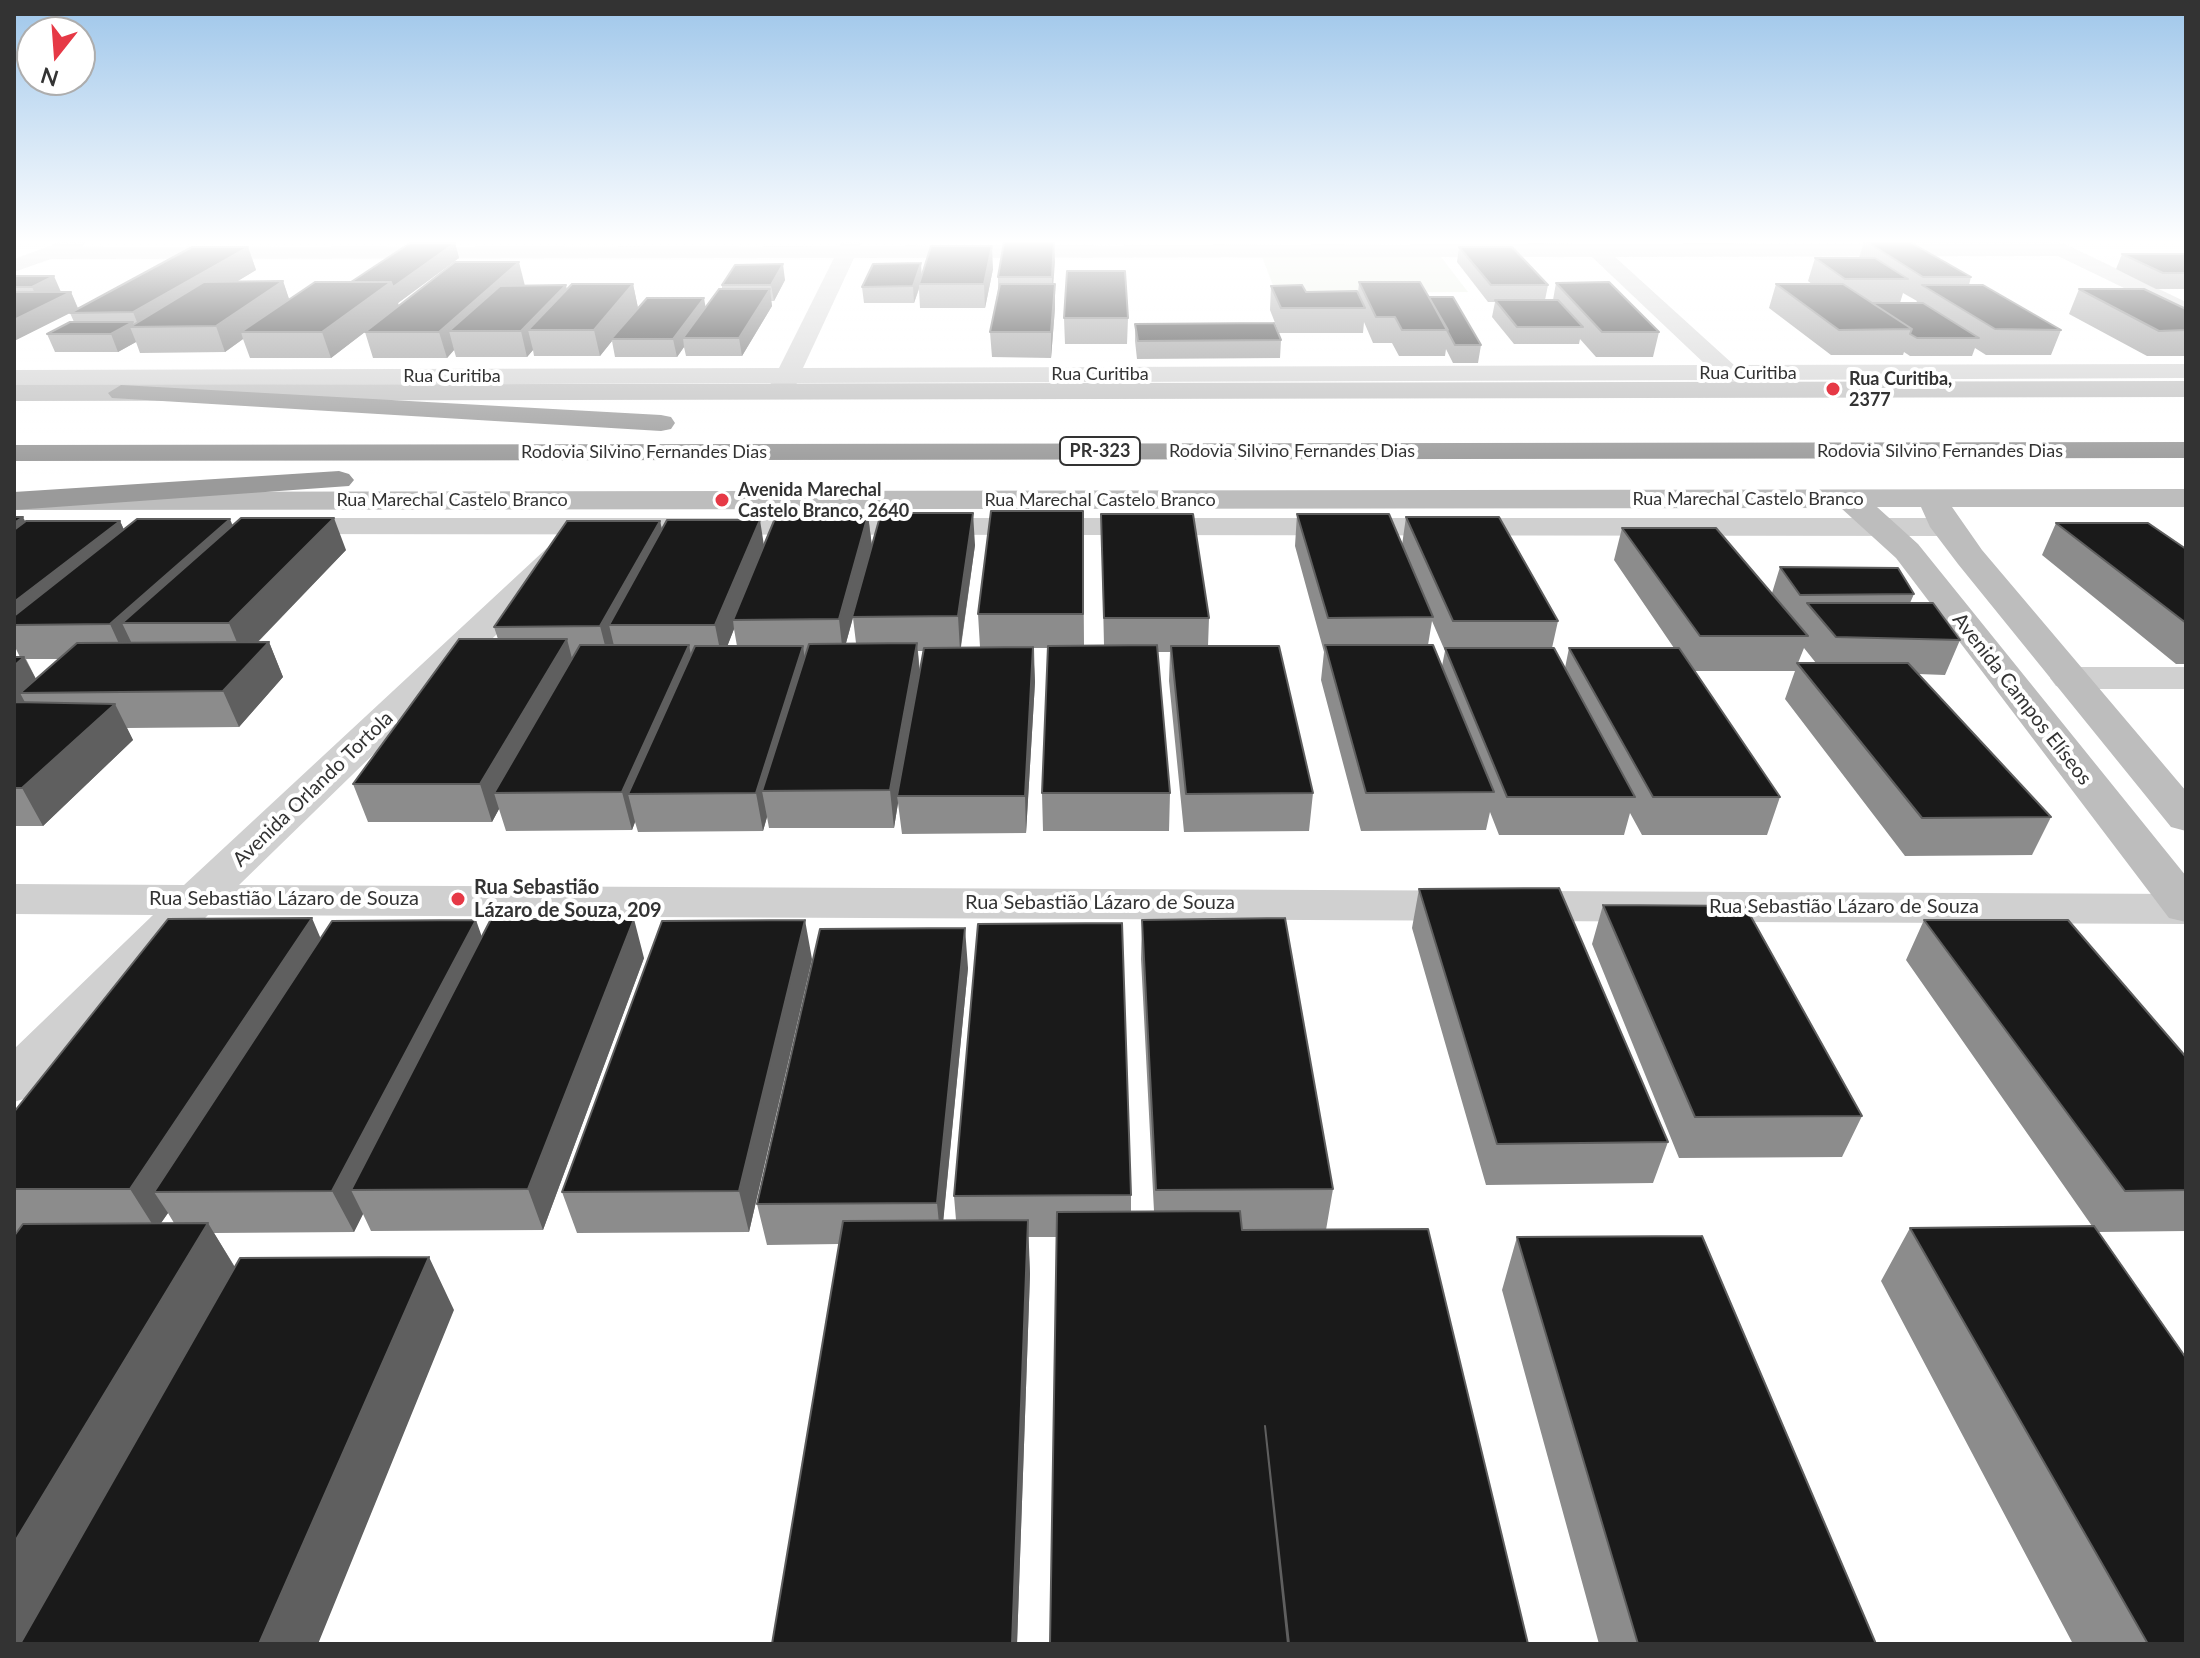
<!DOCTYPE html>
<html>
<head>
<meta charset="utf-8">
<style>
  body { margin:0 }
  #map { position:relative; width:2200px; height:1658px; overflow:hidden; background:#fff; font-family:Lato,sans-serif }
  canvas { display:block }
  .frame { position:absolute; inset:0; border:16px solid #333; pointer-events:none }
  .north { position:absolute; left:16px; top:16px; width:80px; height:80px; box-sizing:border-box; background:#fff; border:2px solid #adadad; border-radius:50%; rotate:197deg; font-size:22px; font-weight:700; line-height:32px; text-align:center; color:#333 }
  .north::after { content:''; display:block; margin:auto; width:28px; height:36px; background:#e63946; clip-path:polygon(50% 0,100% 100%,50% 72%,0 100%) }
</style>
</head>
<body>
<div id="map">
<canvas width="2200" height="1658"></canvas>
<div class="frame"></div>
<div class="north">N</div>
</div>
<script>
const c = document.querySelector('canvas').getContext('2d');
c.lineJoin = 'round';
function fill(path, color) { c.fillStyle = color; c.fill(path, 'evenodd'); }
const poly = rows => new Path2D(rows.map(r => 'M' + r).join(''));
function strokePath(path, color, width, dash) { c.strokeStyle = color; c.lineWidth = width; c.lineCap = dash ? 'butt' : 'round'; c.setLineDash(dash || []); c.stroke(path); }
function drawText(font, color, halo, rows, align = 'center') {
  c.font = font + ' Lato,sans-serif'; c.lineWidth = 8; c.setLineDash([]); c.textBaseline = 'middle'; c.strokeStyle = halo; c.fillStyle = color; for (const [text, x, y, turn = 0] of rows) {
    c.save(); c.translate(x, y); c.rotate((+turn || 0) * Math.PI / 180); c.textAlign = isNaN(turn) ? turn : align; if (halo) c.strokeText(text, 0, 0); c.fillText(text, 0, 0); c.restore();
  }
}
fill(poly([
  [1262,257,1441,257,1468,292,1276,293]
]), '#e6ecdf');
fill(poly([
  [60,242,85,242,83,247,840,246,842,242,862,242,860,246,2061,242,2186,302,2186,318,2058,256,1615,257,1734,365,2186,364,2186,378,1750,380,1754,385,1750,390,1741,393,1732,390,1721,380,797,383,789,396,780,399,767,391,771,383,14,386,14,370,779,368,834,258,51,259,14,272,14,259,60,242],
  [1592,257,1706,365,803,368,854,258,1592,257],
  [276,518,1946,518,1957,520,1962,527,1957,534,1946,536,265,534,260,527,265,520,276,518],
  [559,545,571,548,575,555,571,562,239,885,2186,894,2186,924,208,915,33,1096,14,1102,14,1049,153,915,14,914,14,884,184,885,547,548,559,545],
  [2069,667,2186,667,2186,689,2069,689,2056,686,2050,678,2056,670,2069,667]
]), '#d0d0d0');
fill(poly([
  [2186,381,2186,397,14,401,14,385,2186,381],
  [2186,489,2186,507,1952,507,1982,550,2186,791,2186,831,2171,827,1958,564,1930,527,1921,507,1877,507,1918,544,2186,876,2186,922,2169,918,1896,558,1841,508,14,510,14,492,2186,489]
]), '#bdbdbd');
fill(poly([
  [121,385,661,415,671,417,675,423,671,429,661,431,112,398,108,393,121,385],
  [2186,442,2186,458,14,461,14,445,2186,442],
  [339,471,349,474,354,480,349,486,14,510,14,492,339,471]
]), '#9a9a9a');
fill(poly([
  [1004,242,1102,242,1054,242,1053,284,1055,308,1051,358,992,357,990,332,998,290,998,277],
  [1864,242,1910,242,1971,277,1969,285,2061,330,2051,355,1986,355,1975,348,1972,356,1910,356,1904,352,1903,355,1831,355,1769,308,1776,284,1812,284,1808,281,1815,258,1859,258],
  [1903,293,1917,301,1916,303,1900,303],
  [455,243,459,258,398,303,399,306,525,286,567,290,633,284,638,308,706,307,722,289,722,285,785,280,774,301,771,301,772,306,742,356,686,356,684,347,677,357,615,357,612,341,600,356,534,356,533,350,527,357,456,357,454,350,447,358,373,358,365,332,397,307,331,358,250,358,243,339,225,352,140,353,136,342,118,352,55,352,47,334,74,322,70,313,14,341,14,276,61,292,71,292,78,308,248,247,256,270,236,282,283,281,289,299,351,282],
  [1459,247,1548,285,1545,300,1553,300,1556,283,1659,332,1653,357,1596,357,1580,339,1579,344,1514,344,1492,317,1495,302,1488,302,1457,262],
  [2122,254,2186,254,2186,289,2156,289,2116,269],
  [993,269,985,308,920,308,919,289,914,303,864,303,862,287,922,274],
  [1359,282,1429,298,1481,345,1478,363,1453,363,1446,349,1445,356,1399,356,1392,343,1373,343,1364,322,1363,333,1279,333,1270,310,1271,286,1306,292,1358,293],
  [2079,289,2186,309,2186,356,2147,356,2069,314],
  [1064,318,1128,318,1127,344,1065,344],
  [1135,324,1281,340,1280,358,1137,359,1135,341],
  [1083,511,1084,645,1104,645,1101,514,1209,618,1208,646,1313,793,1309,831,1184,832,1169,681,1170,652,1157,652,1170,793,1169,831,1043,831,1042,793,1048,648,1034,648,1035,682,1026,833,902,834,898,803,894,828,769,828,767,817,763,831,638,832,635,822,632,830,506,831,499,809,492,822,368,822,353,784,498,639,494,627,660,521,662,529,764,544,868,515,872,546,975,545,961,647,980,647,978,614],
  [853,618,856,643,846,643],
  [734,629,737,646,727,646],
  [918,651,923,651,920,672],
  [1297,514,1402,545,1406,517,1558,621,1552,648,1565,668,1569,648,1674,648,1614,560,1622,528,1772,593,1780,567,1914,594,1910,603,1960,640,1945,675,1918,674,2051,817,2032,855,1905,856,1785,699,1795,671,1694,671,1780,797,1767,835,1642,835,1630,813,1624,835,1499,835,1490,812,1486,830,1361,831,1321,680,1324,652,1295,546],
  [1432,621,1445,651,1442,666,1428,645],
  [1804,648,1816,663,1798,663],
  [14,517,25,522,120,521,124,530,233,525,346,550,258,642,269,642,283,677,239,727,127,728,133,740,43,826,14,826,14,657,20,657,16,649,14,651],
  [26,659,59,659,36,679],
  [2056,523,2186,549,2186,664,2176,664,2042,555],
  [1419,889,1668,1142,1653,1183,1486,1185,1412,928],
  [1603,905,1862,1116,1842,1157,1679,1158,1592,944],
  [1142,920,1333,1189,1326,1230,1528,1644,1050,1644,1057,1237,1028,1237,1030,1274,1017,1644,772,1644,839,1244,767,1245,757,1204,968,968,943,1221,956,1220,954,1196,1131,1195,1131,1211,1154,1211,1141,959],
  [1924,920,2186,1057,2186,1231,2098,1232,2186,1644,2073,1644,1881,1281,1910,1228,2092,1226,1906,960],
  [482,936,644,958,543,1230,371,1231,363,1214,354,1232,214,1233,235,1267,454,1310,14,1231,14,1112,321,938],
  [168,1213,174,1223,161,1223],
  [812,959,749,1232,577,1233,562,1192],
  [1517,1237,1876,1644,1599,1644,1502,1290]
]), '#8c8c8c');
fill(poly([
  [1054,242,1055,262,1052,301,1052,277],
  [455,243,459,258,398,303,399,306,331,358,322,332,391,282],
  [992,246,993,269,985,308,984,284],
  [248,247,256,270,162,327,139,327,133,312],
  [519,262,525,286,449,331,454,350,447,358,439,332],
  [921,263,922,279,919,284,919,288,914,303,913,286],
  [783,264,785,280,774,301,771,285],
  [54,276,61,292,40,304,32,287],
  [283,281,291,305,241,332,243,339,225,352,216,326],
  [633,284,638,308,611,339,612,341,600,356,594,330],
  [1055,284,1055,308,1051,358,1051,332],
  [566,285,571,310,528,330,533,350,527,357,521,331],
  [770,289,772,306,742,356,739,338],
  [71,292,78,309,14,341,14,320],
  [704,298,707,315,683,338,684,347,677,357,673,339],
  [133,322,134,327,130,327,136,342,118,352,111,334],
  [973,513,975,545,960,651,958,616],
  [868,515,872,547,843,654,839,619],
  [23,517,39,549,14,567,14,523],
  [334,518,346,550,243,657,229,623],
  [230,519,243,551,122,623,135,650,126,659,110,624],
  [760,520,765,552,733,620,734,629,722,660,715,625],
  [120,521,134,552,14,625,14,602],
  [660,521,667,553,609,625,615,650,609,661,600,626],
  [567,639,576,674,494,793,499,809,492,822,480,784],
  [269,642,283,677,239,727,223,691],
  [917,643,920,678,897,796,898,803,894,828,890,790],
  [689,645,696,680,628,794,635,822,632,830,622,792],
  [803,646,808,681,762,791,767,817,763,831,756,793],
  [1033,647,1035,682,1026,833,1025,796],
  [24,657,43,692,20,693,27,706,14,718,14,666],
  [115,704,133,740,43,826,22,788],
  [312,918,329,958,154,1192,168,1213,156,1230,130,1189],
  [634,919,644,958,543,1230,528,1189],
  [476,920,490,960,351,1190,363,1214,354,1232,332,1191],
  [805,920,812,959,749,1232,739,1191],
  [965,928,968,968,941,1244,937,1203],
  [1028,1220,1030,1274,1017,1644,1012,1644],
  [208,1223,240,1276,34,1644,14,1644,14,1543],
  [429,1257,454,1310,318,1644,259,1644]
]), '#5f5f5f');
const building = poly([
  [1004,242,1054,242,1052,277,998,277,1004,242],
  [1867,242,1910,242,1971,277,1923,277,1867,242],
  [410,243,455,243,393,287,391,282,351,282,410,243],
  [931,246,992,246,984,284,919,284,931,246],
  [192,247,248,247,133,312,70,313,192,247],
  [1459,247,1512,247,1548,285,1491,285,1459,247],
  [2122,254,2186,254,2186,273,2163,273,2122,254],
  [1815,258,1875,258,1908,279,1845,279,1815,258],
  [455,262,519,262,439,332,365,332,455,262],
  [921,263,913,286,862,287,873,264,921,263],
  [783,264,771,285,722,285,735,265,783,264],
  [1067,271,1125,271,1128,318,1064,318,1067,271],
  [14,276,54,276,32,287,14,287,14,276],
  [283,281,216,326,130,327,204,282,283,281],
  [315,282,391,282,322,332,241,332,315,282],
  [1359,282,1420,282,1448,330,1402,330,1395,317,1376,317,1359,282],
  [1609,282,1659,332,1602,332,1556,283,1609,282],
  [572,284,633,284,594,330,528,330,572,284],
  [1000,284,1055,284,1051,332,990,332,1000,284],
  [1776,284,1843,284,1912,329,1839,330,1776,284],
  [566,285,521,331,449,331,500,286,566,285],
  [1302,285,1306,292,1357,291,1365,308,1281,308,1271,286,1302,285],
  [1922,285,1983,285,2061,330,1995,329,1922,285],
  [719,289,770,289,739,338,683,338,719,289],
  [2079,289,2144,289,2186,309,2186,330,2159,331,2079,289],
  [15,292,71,292,14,320,14,293,15,292],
  [1429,297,1453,297,1481,345,1455,345,1429,297],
  [647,298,704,298,673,339,611,339,647,298],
  [1495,300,1558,300,1583,327,1517,327,1495,300],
  [1872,303,1923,303,1979,338,1917,338,1910,334,1912,329,1872,303],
  [70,322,133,322,111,334,47,334,70,322],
  [1274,323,1281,340,1138,341,1135,324,1274,323],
  [991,511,1083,511,1083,614,978,614,991,511],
  [881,513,973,513,958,616,852,617,881,513],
  [1101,514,1193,514,1209,618,1104,618,1101,514],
  [1297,514,1389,514,1433,617,1328,618,1297,514],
  [868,515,839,619,733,620,776,516,868,515],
  [14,517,23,517,14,523,14,517],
  [1406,517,1499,517,1558,621,1453,621,1406,517],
  [241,518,334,518,229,623,122,623,241,518],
  [137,519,230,519,110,624,14,625,14,616,137,519],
  [667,520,760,520,715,625,609,625,667,520],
  [26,521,120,521,14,602,14,530,26,521],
  [567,521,660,521,600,626,494,627,567,521],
  [2056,523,2148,523,2186,549,2186,623,2056,523],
  [1622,528,1716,528,1808,636,1700,636,1622,528],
  [1780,567,1898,568,1914,594,1800,595,1780,567],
  [1807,603,1933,603,1960,640,1836,637,1807,603],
  [459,639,567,639,480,784,353,784,459,639],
  [269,642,223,691,20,693,77,643,269,642],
  [917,643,890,790,762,791,809,644,917,643],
  [580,645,689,645,622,792,494,793,580,645],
  [1157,645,1170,793,1042,793,1048,646,1157,645],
  [1325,645,1433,645,1494,792,1366,793,1325,645],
  [695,646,803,646,756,793,628,794,695,646],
  [1171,646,1279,646,1313,793,1186,794,1171,646],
  [1033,647,1025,796,897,796,924,648,1033,647],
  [1445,648,1554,648,1635,797,1507,797,1445,648],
  [1569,648,1679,648,1780,797,1653,797,1569,648],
  [14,657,24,657,14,666,14,657],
  [1797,663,1908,663,2051,817,1922,818,1797,663],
  [14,702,115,704,22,788,14,788,14,702],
  [1559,888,1668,1142,1497,1144,1419,889,1559,888],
  [1603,905,1745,906,1862,1116,1695,1117,1603,905],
  [312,918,130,1189,14,1189,14,1112,168,919,312,918],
  [1285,918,1333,1189,1156,1190,1142,920,1285,918],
  [491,919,634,919,528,1189,351,1190,491,919],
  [476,920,332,1191,154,1192,332,921,476,920],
  [805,920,739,1191,562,1192,662,921,805,920],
  [1924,920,2068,920,2186,1057,2186,1190,2125,1191,1924,920],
  [1122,923,1131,1195,954,1196,978,924,1122,923],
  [965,928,937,1203,757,1204,820,929,965,928],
  [1240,1211,1242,1230,1428,1229,1528,1644,1289,1644,1265,1426,1288,1644,1050,1644,1057,1212,1240,1211],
  [1028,1220,1012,1644,772,1644,843,1221,1028,1220],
  [208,1223,14,1543,14,1236,23,1224,208,1223],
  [2094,1226,2186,1358,2186,1644,2148,1644,1910,1228,2094,1226],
  [1702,1236,1876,1644,1638,1644,1517,1237,1702,1236],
  [429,1257,259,1644,20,1644,240,1258,429,1257]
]);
fill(building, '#1a1a1a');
strokePath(building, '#5f5f5f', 2);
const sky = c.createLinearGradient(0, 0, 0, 474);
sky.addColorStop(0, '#9ec6ea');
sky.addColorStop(0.51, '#fff');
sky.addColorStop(1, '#ffffff00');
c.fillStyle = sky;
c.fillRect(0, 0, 2200, 474);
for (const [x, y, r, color] of [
  [1833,389,8,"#e63946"],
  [722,500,8,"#e63946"],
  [458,899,8,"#e63946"]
]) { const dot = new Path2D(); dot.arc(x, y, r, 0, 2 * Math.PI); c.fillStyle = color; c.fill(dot); strokePath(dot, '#fff', 3); }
drawText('18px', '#333', '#fff', [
  ["Rua Curitiba",1748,373],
  ["Rua Curitiba",1100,374],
  ["Rua Curitiba",452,376],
  ["Rodovia Silvino Fernandes Dias",1292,451],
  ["Rodovia Silvino Fernandes Dias",1940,451],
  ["Rodovia Silvino Fernandes Dias",644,452],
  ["Rua Marechal Castelo Branco",1748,499],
  ["Rua Marechal Castelo Branco",452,500],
  ["Rua Marechal Castelo Branco",1100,500]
]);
drawText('bold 18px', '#333', '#fff', [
  ["Rua Curitiba,",1849,379],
  ["2377",1849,400],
  ["Avenida Marechal",738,490],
  ["Castelo Branco, 2640",738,511]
], 'left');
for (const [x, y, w] of [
  [1100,451,80]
]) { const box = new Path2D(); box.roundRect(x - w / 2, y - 14, w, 28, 6); c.fillStyle = '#fff'; c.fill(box); strokePath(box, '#333', 2); }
drawText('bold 18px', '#333', null, [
  ["PR-323",1100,451]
]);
drawText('20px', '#333', '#fff', [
  ["Avenida Campos Elíseos",2022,699,52],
  ["Avenida Orlando Tortola",313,789,-44],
  ["Rua Sebastião Lázaro de Souza",284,899],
  ["Rua Sebastião Lázaro de Souza",1100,903],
  ["Rua Sebastião Lázaro de Souza",1844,907]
]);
drawText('bold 20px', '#333', '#fff', [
  ["Rua Sebastião",474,888],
  ["Lázaro de Souza, 209",474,911]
], 'left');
</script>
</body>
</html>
